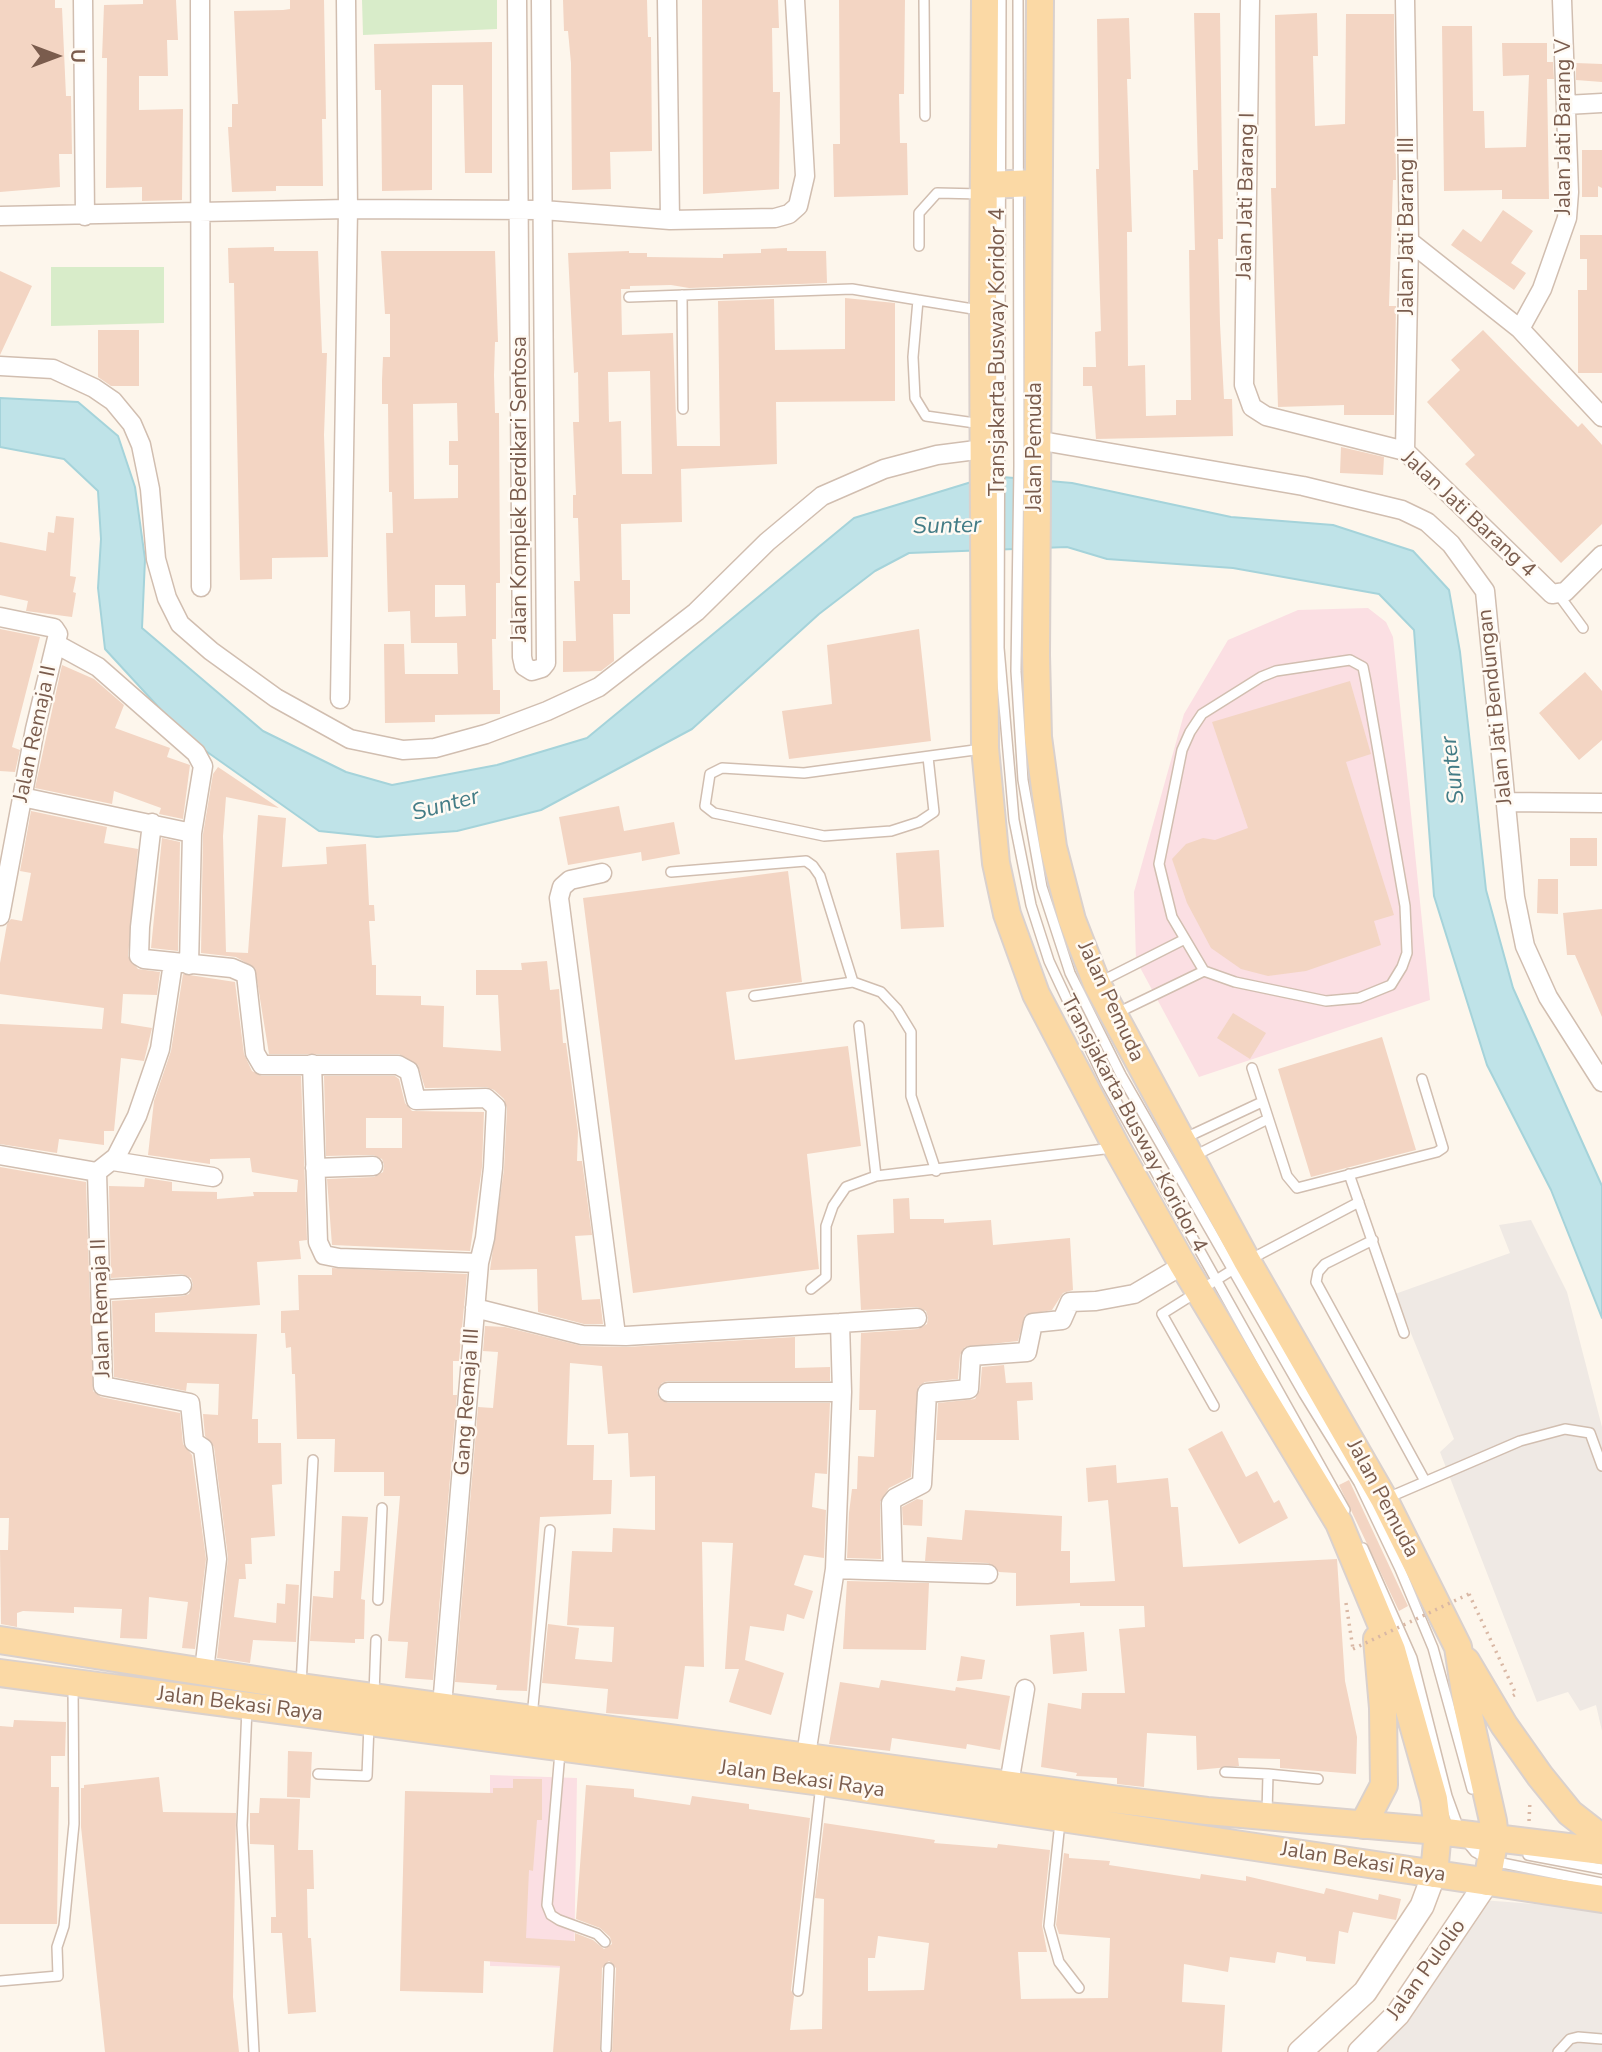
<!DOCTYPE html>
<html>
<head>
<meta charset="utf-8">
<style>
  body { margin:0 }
  #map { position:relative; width:1602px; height:2052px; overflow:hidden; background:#fdf6ec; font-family:"Nunito Sans",sans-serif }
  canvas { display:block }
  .north { position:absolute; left:21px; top:21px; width:70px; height:70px; -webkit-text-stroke:5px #fffaf3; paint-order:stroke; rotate:90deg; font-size:19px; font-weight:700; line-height:28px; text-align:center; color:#7a5c4d }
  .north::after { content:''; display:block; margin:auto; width:24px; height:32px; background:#7a5c4d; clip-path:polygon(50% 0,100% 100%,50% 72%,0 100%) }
</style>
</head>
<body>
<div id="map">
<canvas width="1602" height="2052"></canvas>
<div class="north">U</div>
</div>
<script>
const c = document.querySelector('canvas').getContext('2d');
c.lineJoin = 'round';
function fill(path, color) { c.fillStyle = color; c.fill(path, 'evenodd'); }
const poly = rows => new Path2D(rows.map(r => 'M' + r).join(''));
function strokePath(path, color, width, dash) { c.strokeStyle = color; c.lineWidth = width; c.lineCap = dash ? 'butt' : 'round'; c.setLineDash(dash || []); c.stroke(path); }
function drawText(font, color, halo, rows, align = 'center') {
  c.font = font + ' "Nunito Sans",sans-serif'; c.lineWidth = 5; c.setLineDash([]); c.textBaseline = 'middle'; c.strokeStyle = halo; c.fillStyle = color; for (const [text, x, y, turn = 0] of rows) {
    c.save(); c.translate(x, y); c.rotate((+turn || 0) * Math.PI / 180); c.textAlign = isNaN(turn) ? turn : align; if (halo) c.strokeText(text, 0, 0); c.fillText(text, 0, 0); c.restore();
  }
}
fill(poly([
  [1531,1220,1567,1292,1602,1427,1602,1731,1596,1705,1580,1711,1568,1692,1537,1702,1440,1452,1454,1439,1395,1294,1510,1253,1499,1225],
  [1481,1900,1602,1909,1602,2052,1347,2052,1395,2009]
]), '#efe9e4');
fill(poly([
  [1368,608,1386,622,1393,637,1430,1000,1199,1077,1136,960,1134,892,1184,714,1228,640,1298,610],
  [490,1775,577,1778,574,1968,490,1966]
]), '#fbdfe3');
fill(poly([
  [362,0,497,0,497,29,363,35],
  [51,267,164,267,164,323,51,326]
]), '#d8ecc9');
const water = poly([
  [0,398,78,402,118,436,135,487,145,559,142,628,263,731,346,772,392,785,497,765,587,738,854,518,991,476,1072,483,1231,517,1333,525,1413,551,1449,590,1460,652,1486,890,1513,988,1602,1186,1602,1318,1551,1190,1487,1065,1434,896,1414,630,1379,594,1233,568,1107,559,1067,547,909,553,875,571,819,614,692,729,541,810,457,831,377,837,319,831,186,737,105,649,98,588,101,539,98,491,64,459,0,447,0,398]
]);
fill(water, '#bfe3e8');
strokePath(water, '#a5d3da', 2);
fill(poly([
  [0,0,55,0,55,8,62,8,66,96,71,96,72,154,59,154,60,187,0,192],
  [143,0,176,0,178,40,167,40,168,76,139,76,139,110,183,109,182,200,142,201,142,187,106,188,107,58,102,58,104,5,143,4],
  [290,0,324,0,326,119,322,119,323,186,276,186,276,191,232,192,228,127,232,127,232,104,238,104,234,11,283,10,290,9],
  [563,0,647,0,648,37,651,37,652,151,610,152,611,189,572,190,571,63,568,31,564,31],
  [702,0,778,0,779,28,772,28,773,92,780,92,779,189,703,194],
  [839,0,905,0,904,94,899,94,900,143,907,143,908,195,834,197,833,144,840,144],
  [1194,13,1220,13,1223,239,1218,239,1220,324,1224,399,1232,399,1233,436,1096,439,1092,386,1083,386,1083,367,1096,367,1095,332,1101,331,1096,169,1099,169,1097,19,1129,18,1131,79,1127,79,1132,232,1127,232,1128,366,1145,365,1146,416,1176,415,1176,400,1191,400,1189,250,1195,250,1193,170,1198,170],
  [1317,13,1318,56,1313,56,1315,126,1345,124,1346,14,1394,14,1396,180,1393,180,1389,306,1396,306,1394,415,1344,415,1344,405,1278,407,1271,188,1276,188,1275,15],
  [1442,26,1472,26,1473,111,1484,111,1485,148,1526,147,1529,75,1503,76,1502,43,1547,43,1547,62,1553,62,1554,79,1547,79,1549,199,1502,199,1502,190,1444,191],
  [492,42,492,173,465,173,463,85,432,85,432,190,382,191,381,90,375,90,374,44],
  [1576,63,1602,64,1602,82,1576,80],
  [1582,150,1602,150,1602,188,1598,186,1598,197,1582,197],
  [1503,210,1533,231,1511,263,1526,273,1514,290,1451,245,1463,229,1481,242],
  [1580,235,1602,235,1602,373,1578,373,1578,290,1587,290,1587,259,1580,259],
  [274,247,274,251,318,251,322,353,327,353,324,435,328,557,272,558,272,579,240,580,234,283,229,283,228,248],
  [787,248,787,251,826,251,827,283,689,288,671,285,630,286,630,289,621,289,622,335,673,333,677,446,720,446,718,301,774,299,775,350,845,349,845,298,895,303,895,401,776,402,777,464,681,469,682,522,621,524,622,580,630,580,630,614,613,614,614,661,601,671,563,672,563,641,576,641,574,581,580,581,578,518,573,518,573,495,576,495,573,422,579,422,578,372,574,373,568,253,629,251,629,253,647,253,647,257,723,258,723,254,761,253,761,249],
  [650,371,652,474,622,474,621,421,609,422,608,372],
  [381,251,495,251,498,342,495,342,494,375,495,413,499,413,500,583,496,583,496,639,492,639,493,690,500,690,500,714,435,715,435,722,385,723,384,644,404,644,405,674,458,674,457,643,411,643,410,611,388,612,386,533,393,533,392,492,389,492,388,404,382,404,382,380,383,357,390,357,390,314,385,314],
  [457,403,458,441,449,441,449,465,458,465,458,498,414,499,413,404],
  [435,585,465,585,466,616,435,617],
  [0,271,32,286,0,355],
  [98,330,139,330,139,386,111,386,98,377],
  [1483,330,1578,427,1582,423,1602,445,1602,524,1561,563,1465,464,1475,455,1427,402,1460,370,1451,360],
  [1341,447,1384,457,1383,475,1340,473],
  [56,516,74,518,70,576,76,577,73,592,76,593,72,617,26,611,28,601,0,595,0,542,46,551,48,532,54,533],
  [0,629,40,637,12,747,20,750,15,772,0,771],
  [919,629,931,741,789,759,782,711,832,704,827,645],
  [62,665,94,679,124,705,115,728,170,748,167,757,190,765,183,819,159,814,161,808,114,791,112,804,35,788],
  [1585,672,1602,691,1602,740,1579,760,1539,713],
  [1350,681,1371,754,1346,762,1394,915,1374,921,1381,945,1306,971,1268,976,1241,969,1211,948,1187,903,1172,859,1186,844,1203,838,1215,840,1248,828,1212,722],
  [218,767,279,808,226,797,223,836,226,952,248,953,258,815,286,818,282,867,327,864,326,847,366,844,369,905,374,905,375,921,369,921,372,965,376,965,376,995,421,996,421,1005,444,1006,443,1047,501,1051,498,995,476,995,476,970,522,970,521,963,547,961,550,990,559,989,563,1043,566,1043,578,1132,577,1161,582,1161,592,1235,575,1236,582,1300,600,1299,603,1324,584,1324,538,1312,537,1269,490,1270,504,1169,507,1108,504,1099,494,1090,486,1087,425,1088,418,1065,399,1054,269,1054,255,968,236,957,201,953,203,834,213,774],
  [619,806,624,831,674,822,680,854,642,861,641,852,568,865,559,817],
  [31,811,107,827,104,843,138,849,128,956,138,969,160,972,157,995,123,994,121,1023,152,1028,144,1061,121,1058,114,1131,104,1131,104,1145,59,1139,57,1153,0,1144,0,1024,102,1029,104,1008,0,994,0,963,7,924,11,919,22,921,31,873,20,871],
  [162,838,180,842,178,951,151,948],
  [1570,838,1597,838,1597,866,1570,866],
  [939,850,944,927,901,929,896,853],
  [788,871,802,982,726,992,735,1060,848,1046,861,1146,807,1154,819,1269,633,1293,583,898],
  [1538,879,1558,879,1558,914,1537,913],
  [1602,909,1602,1017,1575,955,1567,955,1563,913],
  [183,974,235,982,244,1054,252,1071,262,1076,301,1076,307,1240,299,1241,301,1259,257,1262,260,1305,155,1313,155,1332,257,1334,252,1419,258,1419,258,1443,281,1443,282,1484,272,1485,275,1536,251,1538,252,1564,245,1564,246,1579,239,1579,234,1617,276,1623,277,1603,285,1604,286,1584,299,1585,296,1642,253,1640,250,1663,217,1658,228,1558,214,1447,205,1436,203,1414,218,1415,219,1384,187,1383,186,1391,114,1377,112,1301,183,1296,189,1294,193,1285,191,1278,182,1274,111,1278,109,1186,144,1187,145,1178,172,1182,172,1191,217,1192,217,1199,254,1196,253,1192,297,1192,298,1180,252,1172,250,1158,210,1159,210,1164,148,1155,154,1101,171,1051],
  [1233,1013,1266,1033,1250,1059,1217,1038],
  [1382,1037,1416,1150,1311,1177,1278,1069],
  [324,1076,395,1076,399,1079,405,1103,412,1111,484,1112,482,1167,470,1251,332,1245,327,1179,374,1177,383,1172,384,1165,382,1159,373,1155,326,1156],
  [366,1118,402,1118,402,1148,366,1148],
  [0,1167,86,1182,93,1391,101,1397,180,1413,183,1444,192,1455,206,1559,195,1649,182,1648,188,1602,149,1597,147,1639,120,1638,122,1609,74,1607,74,1613,23,1611,17,1613,17,1627,1,1624,0,1550,8,1550,9,1518,0,1518],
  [909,1198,910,1219,944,1219,944,1223,991,1220,993,1245,1070,1238,1073,1290,1063,1293,1052,1310,1025,1315,1018,1341,965,1347,960,1355,958,1379,925,1382,918,1387,911,1477,889,1488,880,1502,881,1559,847,1558,849,1513,852,1489,857,1489,858,1456,874,1457,876,1410,859,1410,861,1333,918,1329,927,1324,928,1318,926,1311,917,1307,861,1310,857,1235,894,1233,893,1199],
  [332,1268,467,1274,459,1361,453,1361,453,1395,457,1395,433,1680,405,1678,408,1642,388,1641,400,1496,384,1496,384,1472,334,1472,335,1439,297,1439,295,1374,292,1374,291,1347,286,1348,285,1333,281,1333,281,1311,299,1310,298,1275,332,1275],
  [485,1326,505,1327,582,1346,627,1347,795,1337,795,1368,830,1367,830,1381,668,1381,662,1383,657,1391,659,1398,668,1403,830,1403,827,1474,815,1473,812,1507,826,1510,824,1558,804,1555,794,1585,813,1591,804,1619,787,1614,784,1631,750,1626,745,1660,784,1673,771,1715,729,1702,739,1669,725,1669,733,1543,702,1542,704,1667,685,1666,678,1719,606,1713,608,1689,542,1683,548,1624,579,1628,575,1659,612,1662,614,1627,567,1625,572,1551,612,1552,613,1528,655,1530,655,1476,630,1477,628,1433,608,1434,602,1366,570,1363,567,1445,594,1445,593,1480,612,1480,611,1514,540,1517,527,1691,496,1690,497,1685,455,1682,478,1407,493,1408,498,1352,483,1351],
  [1004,1365,1006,1383,1032,1382,1033,1400,1017,1401,1019,1440,936,1440,938,1403,975,1399,980,1390,982,1367],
  [1222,1431,1246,1477,1257,1471,1274,1503,1279,1500,1288,1518,1239,1544,1188,1449],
  [1116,1465,1117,1483,1168,1478,1171,1507,1178,1507,1183,1567,1337,1559,1345,1681,1357,1737,1356,1774,1280,1768,1280,1759,1238,1758,1239,1766,1197,1770,1196,1736,1147,1733,1144,1787,1117,1784,1117,1778,1076,1776,1077,1773,1041,1767,1048,1703,1081,1709,1082,1693,1125,1693,1119,1629,1145,1627,1144,1606,1080,1606,1080,1603,1016,1606,1016,1573,999,1572,988,1563,925,1561,927,1537,962,1540,965,1510,1062,1516,1061,1551,1070,1551,1070,1583,1115,1581,1108,1500,1088,1502,1086,1468],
  [1349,1480,1408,1606,1399,1611,1339,1485],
  [917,1499,923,1500,922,1526,903,1525,902,1507],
  [342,1516,368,1517,361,1599,365,1600,364,1639,355,1639,355,1643,310,1641,313,1596,333,1598,334,1571,340,1571],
  [847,1581,929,1583,926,1650,843,1649],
  [1084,1632,1087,1671,1053,1674,1050,1635],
  [961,1656,985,1660,982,1679,957,1681],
  [881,1680,955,1691,956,1687,1010,1696,1000,1750,967,1744,966,1749,892,1738,890,1751,829,1744,840,1682,879,1688],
  [14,1720,66,1722,65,1756,51,1756,51,1787,59,1787,57,1924,0,1924,0,1726,13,1727],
  [288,1751,312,1752,310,1798,287,1797],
  [159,1777,163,1812,236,1813,233,1997,239,2052,105,2052,81,1827,81,1788,84,1788,84,1785],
  [513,1779,542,1779,542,1820,537,1820,533,1871,529,1870,526,1938,575,1941,575,1933,593,1940,604,1949,612,1944,610,1937,600,1928,576,1919,586,1785,634,1789,634,1797,690,1805,692,1796,749,1804,749,1809,810,1818,791,1990,794,1996,790,2030,822,2029,824,1899,815,1898,824,1823,935,1840,934,1843,997,1848,998,1844,1050,1850,1042,1925,1047,1952,1018,1952,1021,1999,1108,1998,1110,1938,1059,1934,1056,1925,1064,1853,1069,1854,1069,1858,1110,1861,1109,1865,1200,1879,1201,1874,1246,1881,1246,1876,1324,1894,1326,1888,1378,1900,1379,1894,1401,1899,1396,1920,1353,1912,1348,1933,1339,1931,1335,1964,1306,1961,1306,1957,1277,1952,1275,1963,1230,1957,1228,1972,1184,1964,1182,2002,1225,2005,1222,2052,612,2052,616,1968,609,1961,602,1968,600,2052,553,2052,560,1966,484,1961,483,1993,400,1991,405,1791,493,1793,493,1788,513,1788],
  [878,1936,929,1943,924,1990,868,1991,868,1958,875,1958],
  [260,1798,300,1799,298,1850,313,1850,314,1889,307,1889,308,1938,311,1938,316,2012,288,2014,282,1933,271,1933,271,1917,276,1917,274,1845,250,1844,250,1813,259,1813]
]), '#f3d5c3');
const lane = poly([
  [924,0,925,116],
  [1001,0,999,648,1014,820,1031,905,1049,961,1106,1083,1345,1510],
  [1018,0,1019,466,1016,671,1023,780,1042,887,1070,973,1121,1075,1304,1394,1359,1483,1400,1569,1433,1648,1472,1789],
  [919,246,919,213,937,193,982,194],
  [682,295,683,409],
  [629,297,852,289,918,300],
  [979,310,918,300,913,357,915,398,926,416,982,424],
  [1558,594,1583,628],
  [1350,660,1363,667,1366,682,1405,906,1407,953,1402,967,1391,985,1359,998,1326,1001,1235,982,1204,971,1172,917,1159,864,1182,750,1190,732,1202,714,1261,677,1276,671,1350,660],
  [928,757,934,812,919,822,891,831,824,836,714,813,705,806,710,774,722,768,804,773,982,749],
  [671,872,806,861,813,866,820,876,853,982,881,992,897,1009,911,1032,911,1096,936,1171],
  [1098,983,1183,940],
  [754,996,853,982],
  [1117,1013,1204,971],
  [859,1026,876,1176,1113,1148],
  [1252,1068,1287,1176,1297,1188,1437,1152,1443,1148,1422,1079],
  [1185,1138,1262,1102],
  [1194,1156,1268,1119],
  [1349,1174,1404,1333],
  [1373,1240,1325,1264,1318,1272,1316,1282,1425,1481],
  [1249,1260,1359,1202],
  [811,1289,826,1277,826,1226,833,1206,846,1187,876,1176],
  [1214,1406,1162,1314,1237,1267],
  [1385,1499,1520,1441,1565,1429,1590,1433,1602,1466],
  [1363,1548,1412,1658,1447,1796,1459,1829],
  [378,1600,382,1508],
  [301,1685,313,1460],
  [374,1694,376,1640],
  [247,1708,242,1825,254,2052],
  [532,1717,550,1530],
  [560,1752,547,1905,551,1915,559,1920,597,1934,605,1942],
  [1225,1772,1268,1774,1267,1814],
  [318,1774,367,1776,369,1724],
  [1268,1774,1318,1779],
  [1060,1822,1049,1926,1059,1962,1079,1988],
  [1466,1841,1475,1852,1492,1861,1602,1883],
  [1528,1855,1602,1869],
  [0,1981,58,1976,57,1947,64,1926,74,1824,73,1685],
  [798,1991,821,1784],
  [606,2049,609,1968],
  [1558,2052,1570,2039,1578,2037,1602,2039]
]);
const street = poly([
  [83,0,85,216],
  [200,0,201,587],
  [517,0,522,657,524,666,532,671,542,668,546,663,541,0],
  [667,0,670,220],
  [1250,0,1244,385,1252,407,1266,416,1405,451,1552,594,1565,592,1602,555],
  [1566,105,1602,103],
  [0,216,348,209,543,210,670,220,775,218,789,214,798,206,805,176,795,0],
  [1409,241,1520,329,1602,417],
  [1520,329,1542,289,1567,218,1569,192,1562,0],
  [0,366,53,369,94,388,113,401,132,424,141,445,150,489,156,559,167,598,180,624,211,651,276,698,350,739,403,750,435,748,486,734,547,711,599,687,696,612,767,542,822,496,884,469,937,455,984,449],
  [1036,440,1303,486,1402,510,1427,522,1451,544,1485,591,1515,897,1525,946,1548,997,1602,1082],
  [1405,451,1409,241,1405,0],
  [0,617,54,628,58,634,35,729,0,916],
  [56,644,98,667,196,753,203,766,192,833,189,965],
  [340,699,348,209,346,0],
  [22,797,192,833],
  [1506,802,1602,803],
  [152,823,140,927,139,956,144,959,232,968,246,974,255,1053,262,1065,398,1065,409,1071,416,1100,486,1098,496,1107,493,1168,485,1238,479,1263,442,1706],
  [602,873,570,880,562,887,559,898,616,1335],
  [312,1064,318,1242,324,1255,339,1258,479,1263],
  [0,1155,97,1172],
  [113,1161,213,1177],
  [315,1168,373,1166],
  [97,1172,103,1386,190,1403,194,1442,203,1448,217,1559,204,1671],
  [97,1172,116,1157,137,1116,160,1049,173,963],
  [101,1290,182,1285],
  [475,1308,582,1335,626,1336,840,1323,842,1392,835,1569,806,1755],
  [840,1323,917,1318],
  [668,1392,842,1392],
  [835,1569,988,1574],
  [893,1571,891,1503,895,1498,922,1484,927,1393,969,1389,971,1356,1027,1352,1033,1323,1062,1320,1070,1302,1096,1301,1134,1294,1183,1265],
  [1009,1784,1025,1689]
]);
const secondary = poly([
  [1300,2052,1365,1992,1422,1906,1434,1874],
  [1360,2052,1398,2014,1487,1882]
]);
const primary = poly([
  [985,0,983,311,985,748,996,863,1007,914,1036,994,1117,1148,1183,1265,1339,1523,1392,1650,1434,1799,1438,1831,1434,1874],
  [1040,0,1036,655,1038,737,1053,847,1072,920,1097,984,1247,1261,1384,1499,1458,1647,1467,1706,1493,1821,1495,1837,1487,1882],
  [984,185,1037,183],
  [0,1640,301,1687,1112,1799,1207,1811,1438,1831,1602,1851],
  [1466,1661,1504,1725,1540,1776,1570,1813,1602,1838],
  [0,1673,821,1782,1602,1899],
  [1363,1825,1384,1785,1383,1708,1377,1639]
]);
strokePath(lane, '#d1beb0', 12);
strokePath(street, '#d1beb0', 21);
strokePath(secondary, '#d6c0b0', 26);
strokePath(primary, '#dad1cd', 30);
strokePath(poly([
  [1469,1594,1516,1694,1511,1697],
  [1346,1603,1353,1649],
  [1529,1821,1530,1800]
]), '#d9b8a5', 3.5, [2, 5]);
strokePath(lane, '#fff', 9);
strokePath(street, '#fff', 18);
strokePath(secondary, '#fff', 23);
strokePath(primary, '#fbd9a5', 26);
strokePath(poly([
  [1353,1649,1469,1594]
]), '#d9b8a5', 3.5, [2, 5]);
drawText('21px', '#7a5c4d', '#fffaf3', [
  ["Jalan Jati Barang V",1565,127,-90],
  ["Jalan Jati Barang I",1247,196,-89],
  ["Jalan Jati Barang III",1408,226,-90],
  ["Transjakarta Busway Koridor 4",999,352,-90],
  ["Jalan Pemuda",1036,447,-90],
  ["Jalan Komplek Berdikari Sentosa",521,489,-90],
  ["Jalan Jati Barang 4",1468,515,43],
  ["Jalan Jati Bendungan",1496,707,-96],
  ["Jalan Remaja II",36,734,-78],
  ["Jalan Pemuda",1110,1002,65],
  ["Transjakarta Busway Koridor 4",1133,1124,62],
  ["Jalan Remaja II",102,1308,-92],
  ["Gang Remaja III",468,1402,-86],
  ["Jalan Pemuda",1382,1499,62],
  ["Jalan Bekasi Raya",240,1705,7],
  ["Jalan Bekasi Raya",802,1780,8],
  ["Jalan Bekasi Raya",1363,1863,9],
  ["Jalan Pulolio",1427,1970,-54]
]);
drawText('italic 23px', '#437c86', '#fffaf3', [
  ["Sunter",947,527,-1],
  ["Sunter",1454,770,-97],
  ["Sunter",446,806,-15]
]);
</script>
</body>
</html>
